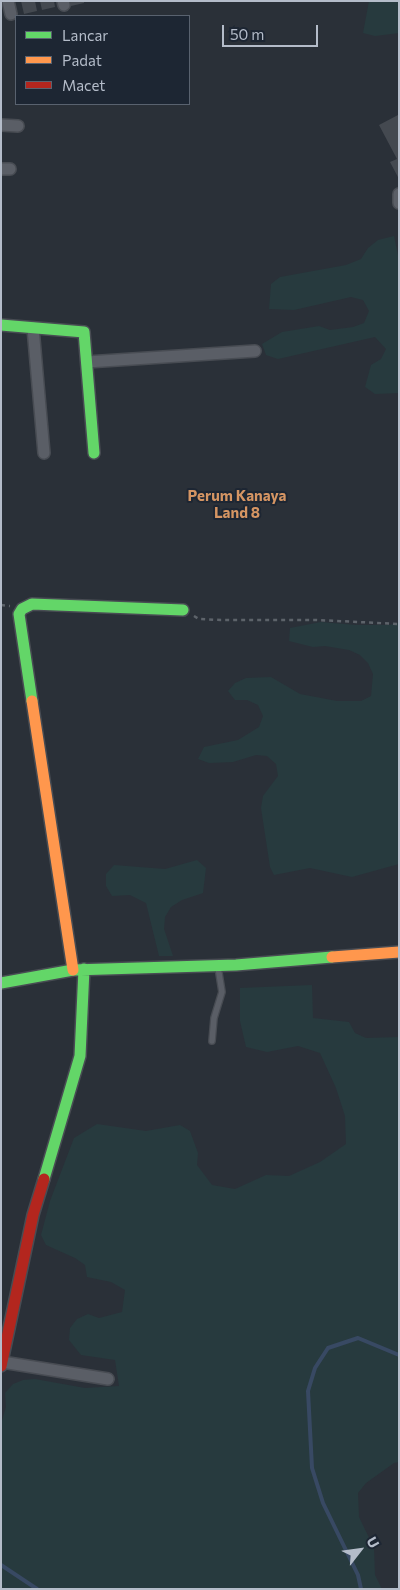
<!DOCTYPE html>
<html>
<head>
<meta charset="utf-8">
<style>
  body { margin:0 }
  #map { position:relative; width:400px; height:1590px; overflow:hidden; background:#2a3038; font-family:Commissioner,sans-serif }
  canvas { display:block }
  .frame { position:absolute; inset:0; border:2px solid #b4bcc9; pointer-events:none }
  .legend { position:absolute; left:15px; top:15px; width:175px; height:90px; box-sizing:border-box; background:#1d2633; border:1px solid #59626f; margin:0; padding:6px 9px; list-style:none; font-size:15px; color:#b4bcc9 }
  .legend li { display:flex; align-items:center; gap:10px; height:25px }
  .legend b { width:25px; border:1px solid #59626f }
  .north { position:absolute; left:335px; top:1525px; width:50px; height:50px; -webkit-text-stroke:4px #1d2633; paint-order:stroke; rotate:60deg; font-size:14px; font-weight:700; line-height:20px; text-align:center; color:#b4bcc9 }
  .north::after { content:''; display:block; margin:auto; width:18px; height:22px; background:#b4bcc9; clip-path:polygon(50% 0,100% 100%,50% 72%,0 100%) }
  .scale { position:absolute; left:222px; top:25px; width:96px; height:22px; box-sizing:border-box; border:2px solid #b4bcc9; border-top:0; padding-left:6px; font-size:15px; line-height:18px; white-space:nowrap; color:#b4bcc9; -webkit-text-stroke:4px #1d2633; paint-order:stroke }
</style>
</head>
<body>
<div id="map">
<canvas width="400" height="1590"></canvas>
<div class="frame"></div>
<ul class="legend">
<li><b style="height:6px;background:#63d668"></b>Lancar</li>
<li><b style="height:6px;background:#ff974d"></b>Padat</li>
<li><b style="height:6px;background:#b3261e"></b>Macet</li>
</ul>
<div class="north">U</div>
<div class="scale">50 m</div>
</div>
<script>
const c = document.querySelector('canvas').getContext('2d');
c.lineJoin = 'round';
function fill(path, color) { c.fillStyle = color; c.fill(path, 'evenodd'); }
const poly = rows => new Path2D(rows.map(r => 'M' + r).join(''));
function strokePath(path, color, width, dash) { c.strokeStyle = color; c.lineWidth = width; c.lineCap = dash ? 'butt' : 'round'; c.setLineDash(dash || []); c.stroke(path); }
function drawText(font, color, halo, rows, align = 'center') {
  c.font = font + ' Commissioner,sans-serif'; c.lineWidth = 4; c.setLineDash([]); c.textBaseline = 'middle'; c.strokeStyle = halo; c.fillStyle = color; for (const [text, x, y, turn = 0] of rows) {
    c.save(); c.translate(x, y); c.rotate((+turn || 0) * Math.PI / 180); c.textAlign = isNaN(turn) ? turn : align; if (halo) c.strokeText(text, 0, 0); c.fillText(text, 0, 0); c.restore();
  }
}
fill(poly([
  [369,1,399,1,399,33,375,36,363,33],
  [394,236,399,260,399,393,375,394,365,387,371,365,381,359,386,349,375,337,278,359,266,355,262,344,282,332,319,326,330,330,353,327,364,323,369,311,363,300,351,297,294,310,269,309,271,284,280,277,346,265,361,259,368,248,378,240],
  [321,622,356,625,389,625,399,623,399,864,352,877,310,868,274,875,270,867,261,808,263,796,278,776,276,764,267,756,256,755,233,762,209,763,198,759,204,747,238,740,259,727,263,716,258,705,247,700,235,700,228,691,235,683,246,678,271,677,300,694,337,701,361,701,371,696,373,674,368,663,360,655,349,650,325,646,313,647,289,641,290,628],
  [197,860,206,868,203,893,182,900,171,907,165,917,164,929,173,956,159,956,146,903,130,895,112,896,106,886,106,874,114,865,165,869],
  [312,985,313,1018,349,1022,355,1033,366,1038,399,1037,399,1462,394,1463,366,1483,358,1493,359,1517,374,1548,375,1575,382,1589,1,1589,1,1424,6,1407,5,1393,13,1384,23,1380,35,1379,85,1388,119,1386,115,1360,81,1355,69,1340,70,1328,77,1319,88,1314,99,1318,122,1312,125,1290,111,1282,87,1277,85,1265,75,1258,46,1245,41,1235,50,1201,74,1138,97,1124,146,1131,180,1125,190,1131,198,1153,197,1165,212,1185,235,1189,266,1175,289,1176,320,1162,346,1144,345,1116,336,1088,320,1053,298,1046,267,1052,246,1047,240,1021,240,988]
]), '#273a3e');
strokePath(poly([
  [1,1565,37,1589],
  [361,1589,358,1575,323,1503,312,1468,308,1391,315,1368,328,1348,358,1338,399,1355]
]), '#384963', 4);
fill(poly([
  [21,1,35,1,37,11,24,14],
  [40,1,54,1,55,7,42,10],
  [70,1,84,1,84,3,71,6],
  [398,115,399,116,399,179,390,162,397,159,379,125]
]), '#444950');
const lane = poly([
  [212,1041,214,1018,222,992,218,967]
]);
const street = poly([
  [8,1,11,14],
  [63,1,64,5],
  [1,125,18,126],
  [1,169,10,169],
  [399,194,399,203],
  [33,328,44,453],
  [87,362,255,351],
  [2,1362,108,1379]
]);
const fast = poly([
  [1,325,84,332,94,453],
  [32,701,19,614,22,609,32,604,183,610],
  [1,983,73,970,236,965,332,957],
  [44,1179,80,1056,84,969]
]);
const slow = poly([
  [32,701,73,970],
  [332,957,399,952]
]);
const jam = poly([
  [1,1366,33,1215,44,1179]
]);
strokePath(lane, '#484c53', 8);
strokePath(street, '#484c53', 14);
strokePath(fast, '#484c53', 14);
strokePath(slow, '#484c53', 14);
strokePath(jam, '#484c53', 14);
strokePath(poly([
  [1,605,10,606],
  [194,616,199,619,221,620,317,620,399,624]
]), '#5d636a', 2.5, [4, 4]);
strokePath(lane, '#5a5e66', 5.5);
strokePath(street, '#5a5e66', 11);
strokePath(fast, '#63d668', 11);
strokePath(slow, '#ff974d', 11);
strokePath(jam, '#b3261e', 11);
drawText('bold 15px', '#d59563', '#1d2633', [
  ["Perum Kanaya",237,496],
  ["Land 8",237,513]
]);
</script>
</body>
</html>
